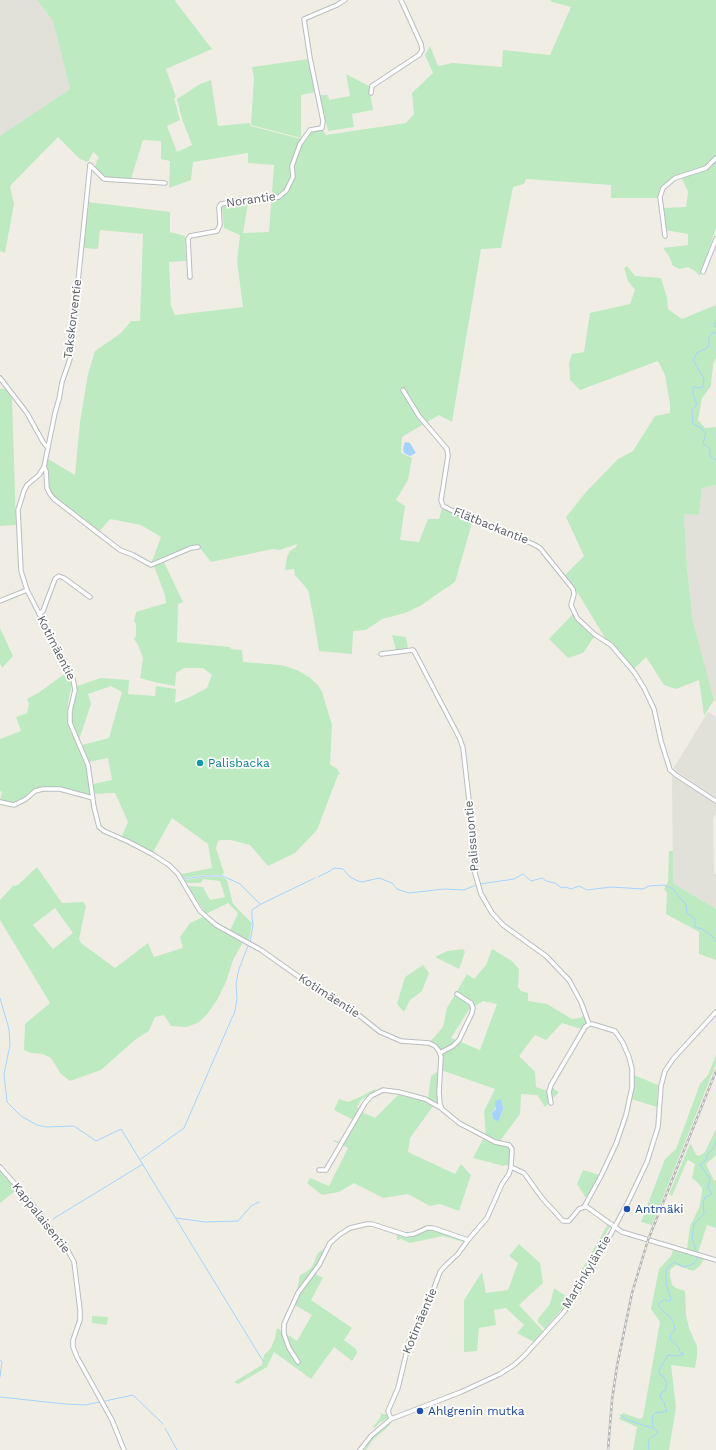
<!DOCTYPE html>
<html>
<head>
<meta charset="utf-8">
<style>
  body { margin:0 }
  canvas { display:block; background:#f0eee4 }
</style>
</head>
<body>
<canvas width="716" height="1450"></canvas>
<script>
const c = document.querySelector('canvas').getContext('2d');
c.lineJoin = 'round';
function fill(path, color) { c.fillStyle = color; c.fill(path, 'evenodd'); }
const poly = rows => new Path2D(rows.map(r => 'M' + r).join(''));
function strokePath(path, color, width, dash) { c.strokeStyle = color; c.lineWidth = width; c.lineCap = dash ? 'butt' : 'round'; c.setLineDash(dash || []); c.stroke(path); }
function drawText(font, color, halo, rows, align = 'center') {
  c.font = font + ' "Work Sans",sans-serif'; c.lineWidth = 3.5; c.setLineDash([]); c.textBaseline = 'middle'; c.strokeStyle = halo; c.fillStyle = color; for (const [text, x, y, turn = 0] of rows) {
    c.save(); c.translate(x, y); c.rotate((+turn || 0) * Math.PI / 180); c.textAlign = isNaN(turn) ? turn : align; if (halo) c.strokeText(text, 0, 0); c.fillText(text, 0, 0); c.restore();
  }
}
fill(poly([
  [0,0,37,0,53,21,70,89,0,136],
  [716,485,716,702,714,700,693,621,687,567,684,514,699,515,702,488],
  [708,712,716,717,716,797,673,769],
  [672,776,716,804,716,814,713,819,714,874,716,874,716,909,673,883]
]), '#e1e0d9');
fill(poly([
  [37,0,176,0,175,1,212,49,166,69,176,97,174,98,180,120,167,126,177,152,192,145,182,119,177,99,200,84,211,80,218,126,249,123,251,126,305,140,311,131,322,129,326,135,406,123,414,114,412,93,433,73,425,55,430,46,438,66,453,63,502,67,503,50,550,55,571,7,552,2,550,0,716,0,716,156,709,164,699,170,674,177,662,187,657,198,611,198,611,185,526,179,524,184,513,187,501,248,481,249,452,422,439,415,402,437,401,453,412,458,408,480,396,500,405,506,400,540,419,542,428,519,439,519,442,508,472,523,455,582,420,606,405,613,382,619,366,630,353,631,352,654,319,651,314,620,308,590,295,575,294,569,285,570,287,557,290,551,296,547,297,544,280,550,273,549,211,562,199,547,151,564,161,537,141,525,110,519,99,532,55,499,49,487,46,467,48,459,75,475,80,422,88,374,95,351,121,333,131,321,140,321,143,234,100,230,98,249,84,248,88,202,170,212,170,232,185,236,186,261,169,262,171,306,175,315,243,307,237,261,240,235,224,228,222,205,248,203,243,233,269,232,274,165,248,163,248,153,193,162,191,180,169,188,170,161,161,159,161,141,143,140,131,179,104,178,95,168,97,160,99,158,94,152,92,154,88,162,80,159,58,137,10,186,14,204,5,253,0,251,0,136,70,89,53,21],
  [309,59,316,92,301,95,301,138,251,125,254,79,252,67],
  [346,74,369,86,373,110,352,114,354,127,328,131,320,95,328,95,329,100,350,96],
  [716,160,716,228,700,276,695,271,688,267,680,269,673,266,669,256,663,248,688,245,688,234,665,230,663,208,686,207,688,192,681,176,699,172,706,169],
  [627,266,635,276,661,278,667,298,668,309,682,319,716,305,716,358,713,364,711,386,702,398,698,420,705,428,716,427,716,485,702,488,699,515,684,514,687,567,693,621,714,700,704,716,699,680,676,689,664,685,646,657,634,669,612,643,607,641,579,595,564,576,584,556,566,517,586,492,618,459,633,451,655,416,670,413,670,404,665,375,658,361,580,390,570,380,569,363,572,354,584,352,590,313,630,304,635,290,628,281,624,268],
  [0,389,7,389,12,397,16,525,0,526],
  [164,562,183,602,178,604,177,642,230,647,231,649,242,650,243,662,281,665,297,670,309,677,318,685,322,692,332,725,330,764,337,769,340,774,338,775,317,830,295,853,268,866,250,845,231,840,220,840,218,841,216,848,224,873,222,875,204,875,184,878,181,874,212,868,208,844,172,818,153,852,122,836,128,822,115,793,94,794,93,784,112,780,108,758,89,762,82,745,109,738,122,692,111,686,88,694,91,704,79,740,76,734,71,721,71,711,77,693,77,686,101,678,129,680,128,694,155,696,156,686,176,689,175,703,190,697,207,688,212,675,203,668,184,668,176,673,175,686,154,682,140,678,143,658,138,645,134,639,136,636,136,624,134,621,136,612,166,603,165,595,154,566],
  [573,614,578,622,594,637,583,653,568,658,549,639],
  [0,628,13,656,2,668,0,663],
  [392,635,406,637,408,649,396,650],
  [66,673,72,685,68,702,67,718,70,730,86,764,90,795,60,787,44,787,37,788,28,793,25,798,14,803,0,800,2,792,0,791,0,739,21,731,16,717,27,713,29,704,27,699,38,693],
  [669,851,673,851,673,883,716,909,716,960,699,954,699,932,666,914,667,893,664,889,668,882],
  [37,867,62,903,83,902,86,906,79,939,81,943,115,968,148,943,154,957,183,948,180,937,190,923,203,917,219,930,243,942,233,960,226,982,217,1000,208,1013,198,1023,186,1027,171,1026,164,1015,155,1017,149,1031,136,1039,101,1070,70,1081,61,1074,51,1058,43,1054,31,1053,24,1050,25,1024,50,1003,0,920,0,900,13,886,18,885],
  [55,908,73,933,53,949,33,925],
  [205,877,223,877,227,880,233,904,252,923,249,941,230,931,238,913,228,903,206,914,188,886,203,887,210,900,225,897,220,881,203,879,201,883,187,883,185,880],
  [463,949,465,952,459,969,435,957,447,951],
  [492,949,512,961,519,969,518,987,521,991,528,993,528,1001,547,1004,572,1019,580,1018,585,1015,587,1021,587,1023,581,1029,562,1023,546,1040,535,1035,519,1056,535,1072,536,1087,548,1091,552,1086,555,1090,559,1092,545,1107,537,1095,521,1094,520,1114,500,1141,496,1141,486,1137,484,1111,495,1089,441,1070,441,1051,435,1044,430,1042,443,1027,447,1008,467,974,474,979,486,965],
  [483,1001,497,1004,480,1050,451,1038,468,1011],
  [496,1107,502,1111,501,1116,497,1121,493,1119,492,1113],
  [423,965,429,973,422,991,410,1000,404,1012,397,1004,405,977],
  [716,1055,716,1064,652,1225,641,1222,665,1159,676,1149,700,1084,708,1075],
  [437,1072,438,1073,437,1096,438,1105,428,1099,431,1076],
  [634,1075,658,1085,657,1107,631,1099,634,1087],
  [375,1089,375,1092,361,1100,357,1107,362,1112,375,1118,398,1095,424,1101,434,1105,410,1138,408,1152,455,1174,461,1164,471,1175,459,1211,440,1204,430,1206,408,1194,383,1198,354,1183,339,1192,322,1195,307,1183,310,1178,329,1186,348,1148,333,1141,334,1140,342,1143,355,1121,334,1110,339,1099,348,1102,362,1096],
  [716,1129,716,1155,706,1164,714,1181,716,1180,716,1228,707,1225,698,1253,687,1249,690,1226,699,1208,702,1192,702,1188,697,1182,692,1178,695,1164,688,1160,687,1161,672,1196,669,1194,690,1144,692,1146,696,1155,699,1156,705,1152],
  [483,1139,496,1144,509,1147,511,1150,510,1166,504,1165,504,1166,473,1158],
  [0,1170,18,1189,0,1203],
  [583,1170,600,1175,586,1198,577,1184],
  [608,1224,610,1226,605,1235,603,1243,585,1277,580,1273],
  [430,1229,433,1229,465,1241,464,1242,443,1236,410,1243,401,1239,397,1240,397,1234,407,1236],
  [519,1244,540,1263,543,1283,519,1305,544,1332,534,1342,517,1333,524,1325,506,1308,494,1310,496,1325,479,1328,477,1351,464,1352,464,1300,482,1272,486,1293,508,1290,518,1263,509,1256],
  [324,1249,317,1266,312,1272,323,1278,311,1300,352,1328,344,1340,356,1349,357,1353,352,1361,334,1347,311,1379,274,1352,267,1367,238,1384,234,1382,262,1365,264,1355,271,1348,275,1338,277,1328,297,1341,312,1315,291,1303,297,1289,300,1275,306,1272,312,1267,318,1253],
  [673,1250,704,1259,700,1266,693,1271,676,1265,670,1270,670,1276,672,1285,676,1288,685,1291,686,1315,689,1328,697,1346,697,1356,695,1368,671,1365,676,1407,669,1450,633,1450,637,1427,619,1419,623,1413,640,1419,643,1417,660,1322,651,1309,659,1269,671,1256],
  [554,1288,570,1299,545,1329,538,1322,538,1319,550,1304],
  [92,1316,108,1317,107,1325,92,1323],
  [380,1413,387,1415,388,1418,379,1423,375,1428,373,1427,380,1418,381,1415],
  [389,1423,390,1425,372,1441,366,1450,364,1450,371,1440]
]), '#beeac1');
fill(poly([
  [405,442,410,443,416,453,410,456,404,453,403,448],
  [501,1099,503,1109,499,1120,497,1121,493,1119,492,1113,496,1109,495,1101]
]), '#a5d3ff');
strokePath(poly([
  [716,322,714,325,716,327],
  [716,332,711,334,709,337,709,345,707,348,697,353,694,359,694,361,704,379,703,387,701,388,693,387,693,395,697,404,692,410,692,413,693,424,701,428,706,434,703,443,710,449,710,456,716,460],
  [318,877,330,871,334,868,343,869,350,877,358,881,362,882,379,878,392,883,397,889,409,893,444,889,464,890,476,885],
  [184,879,205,876,223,876,240,884,260,904],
  [480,884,514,879,523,874,531,881,542,878,546,881,555,883,562,888,566,887,571,889,579,886,587,890,611,887,643,889,649,886,664,885,673,889,686,905,687,914,692,916,695,920,695,927,702,929,711,935,716,942],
  [250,942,253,925,252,918,252,910,261,904,315,878],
  [0,998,9,1029,10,1045,4,1074,7,1102,21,1116,37,1125,46,1127,74,1126,96,1141,121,1129,263,1361],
  [141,1159,184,1128,235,1011,237,999,236,983,239,969,248,946],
  [176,1218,205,1222,238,1221,251,1206,259,1202],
  [53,1219,143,1164],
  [697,1253,692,1238,694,1224,704,1214,703,1203,705,1197,712,1194,708,1188,710,1178,700,1165,707,1159,707,1155,714,1148,716,1140],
  [0,1360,2,1362,0,1377],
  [0,1397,65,1404,85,1405,100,1402],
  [105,1401,133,1395,163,1424],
  [620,1415,628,1420,652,1428],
  [165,1428,177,1450],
  [649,1450,648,1444,650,1438,657,1434,658,1432,653,1428,652,1421,653,1415,655,1413,663,1412,667,1411,664,1403,660,1397,661,1393,666,1390,666,1381,663,1376,660,1375,659,1372,659,1370,668,1355,678,1356,684,1354,680,1352,679,1348,670,1339,671,1333,675,1330,673,1321,669,1316,663,1311,659,1307,659,1303,663,1301,664,1299,667,1301,670,1301,671,1299,666,1283,666,1269,674,1262,684,1267,691,1265,694,1263,697,1259,697,1256]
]), '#a5d3ff', 1);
const minor = poly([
  [371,93,372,86,419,55,422,50,421,44,401,0],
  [90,165,104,179,165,183],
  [665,236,660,197,663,188,675,178,706,168,716,158],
  [703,272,716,239],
  [190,277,188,239,190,236,217,231,220,225,219,207,221,204,242,200,279,197,286,191,293,177,292,166,300,144,310,130,322,128,323,121,310,58,304,19,337,5,345,0],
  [0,378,27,413,43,442,48,448],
  [403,390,419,416,447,449,448,456,441,500,443,506,455,512,533,544,540,548,573,589,574,594,571,605,577,618,594,634,611,645,634,672,644,688,654,709,661,741,670,770,676,775,716,801],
  [44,467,46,471,47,488,50,494,54,499,120,550,133,555,151,565,191,548,198,547],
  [27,590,21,571,18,510,24,491,27,485,39,475,44,467,55,413,59,399,62,382,70,359,90,165],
  [0,601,27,590,73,679,75,690,70,711,70,723,88,765,94,807,99,827,104,831,129,842,152,854,169,865,178,874,200,911,216,925,261,950,322,993,360,1016,380,1032,401,1041,429,1043,435,1046,439,1051,441,1057,439,1093,440,1104,442,1109,459,1123,495,1142,509,1145,512,1149,511,1167,509,1174,502,1184,487,1218,468,1240,458,1254,446,1265,440,1272,422,1320,409,1342,398,1388,388,1411,391,1419],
  [39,614,43,611,55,579,59,576,64,578,90,597],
  [381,654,413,650,414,651,460,739,463,748,470,809,475,873,481,894,492,913,503,925,546,956,569,980,581,1002,589,1024],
  [0,802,14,805,26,799,35,791,43,789,60,789,93,798],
  [440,1053,453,1046,459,1040,472,1013,473,1008,471,1003,457,994],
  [551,1103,549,1092,551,1085,585,1027,589,1024,592,1024,615,1031,623,1043,629,1057,632,1069,632,1087,626,1115,616,1144,601,1176,584,1207],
  [0,1167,29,1200,68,1251,74,1262,80,1310,80,1320,73,1340,73,1347,77,1357,112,1420,124,1450],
  [511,1167,524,1173,542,1198,563,1221,569,1221,579,1209,584,1207,587,1207,622,1232,716,1260],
  [319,1170,326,1170,365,1103,371,1096,383,1090,399,1092,425,1099,441,1108],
  [298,1362,289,1348,284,1334,284,1324,298,1293,319,1265,330,1243,339,1235,350,1228,367,1224,372,1224,406,1235,414,1234,427,1228,433,1228,468,1240],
  [360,1450,371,1436,391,1419,461,1392,500,1374,514,1365,524,1356,563,1313,572,1301,599,1256,628,1202,647,1162,658,1127,661,1086,665,1071,673,1059,716,1012]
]);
strokePath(minor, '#b9bcc1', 5.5);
strokePath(minor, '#fff', 3.5);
const rail = poly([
  [608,1450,612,1400,617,1366,632,1293,648,1240,716,1071]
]);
strokePath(rail, '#b6b7b7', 2.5);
strokePath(rail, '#fff', 1, [3]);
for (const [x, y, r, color] of [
  [200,763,4,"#0f9aa8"],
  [627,1209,4,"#1a4fb4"],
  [420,1411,4,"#1a4fb4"]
]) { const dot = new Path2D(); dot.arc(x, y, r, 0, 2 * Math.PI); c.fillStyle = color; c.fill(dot); strokePath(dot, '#fff', 1.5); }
drawText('12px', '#5c6066', '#fff', [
  ["Norantie",251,200,-8],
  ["Takskorventie",73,319,-83],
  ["Flätbackantie",491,526,22],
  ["Kotimäentie",56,648,63],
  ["Palissuontie",472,836,-95],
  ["Kotimäentie",329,996,33],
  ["Kappalaisentie",41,1218,52],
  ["Martinkyläntie",587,1272,-59],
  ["Kotimäentie",420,1321,-67]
]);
drawText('12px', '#0d838f', '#fff', [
  ["Palisbacka",208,763]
], 'left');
drawText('12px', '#164399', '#fff', [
  ["Antmäki",635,1209],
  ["Ahlgrenin mutka",428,1411]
], 'left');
</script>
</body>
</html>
